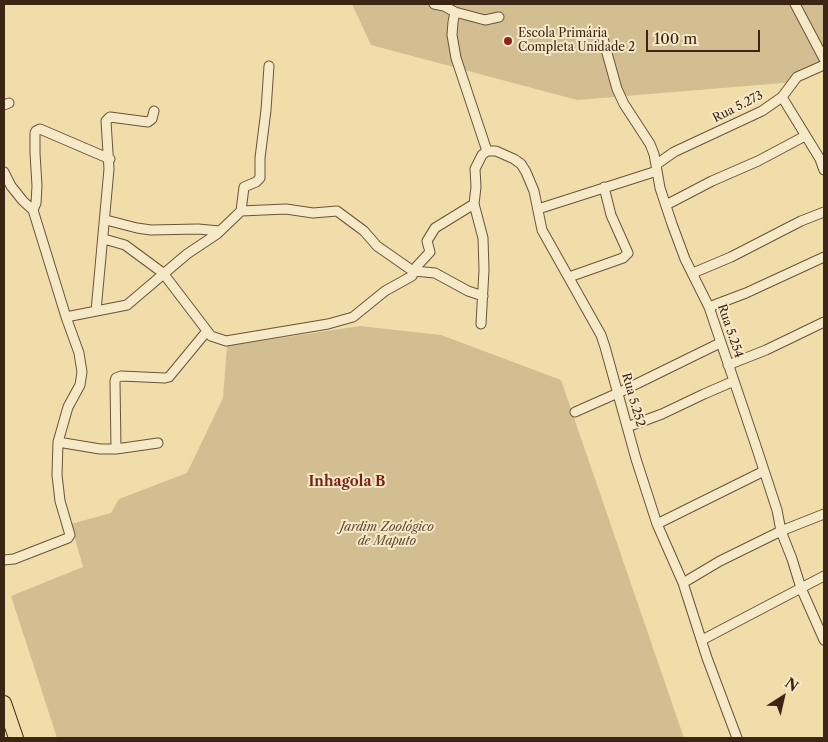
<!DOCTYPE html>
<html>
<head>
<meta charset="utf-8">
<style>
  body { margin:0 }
  #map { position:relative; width:828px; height:742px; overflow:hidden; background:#f1ddaa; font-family:"Libre Caslon Text",serif }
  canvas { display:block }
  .frame { position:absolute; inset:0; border:5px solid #3b2615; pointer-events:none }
  .north { position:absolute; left:758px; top:672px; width:50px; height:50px; -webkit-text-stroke:4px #f6e9c8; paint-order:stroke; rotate:35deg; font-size:14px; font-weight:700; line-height:20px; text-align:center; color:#3b2615 }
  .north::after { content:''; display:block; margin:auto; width:18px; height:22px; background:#3b2615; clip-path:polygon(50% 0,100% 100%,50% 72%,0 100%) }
  .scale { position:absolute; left:646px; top:30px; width:114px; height:22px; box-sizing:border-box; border:2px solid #3b2615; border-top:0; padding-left:6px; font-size:15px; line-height:18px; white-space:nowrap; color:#3b2615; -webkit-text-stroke:4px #f6e9c8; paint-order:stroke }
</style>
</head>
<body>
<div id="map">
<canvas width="828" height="742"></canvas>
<div class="frame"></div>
<div class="north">N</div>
<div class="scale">100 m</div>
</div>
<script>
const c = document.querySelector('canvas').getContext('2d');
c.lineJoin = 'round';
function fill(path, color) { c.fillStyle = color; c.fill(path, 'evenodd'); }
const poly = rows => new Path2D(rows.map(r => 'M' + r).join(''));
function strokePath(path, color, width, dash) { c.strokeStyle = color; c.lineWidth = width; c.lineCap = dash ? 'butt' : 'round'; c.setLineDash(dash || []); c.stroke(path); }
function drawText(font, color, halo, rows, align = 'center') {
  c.font = font + ' "Libre Caslon Text",serif'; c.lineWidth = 4; c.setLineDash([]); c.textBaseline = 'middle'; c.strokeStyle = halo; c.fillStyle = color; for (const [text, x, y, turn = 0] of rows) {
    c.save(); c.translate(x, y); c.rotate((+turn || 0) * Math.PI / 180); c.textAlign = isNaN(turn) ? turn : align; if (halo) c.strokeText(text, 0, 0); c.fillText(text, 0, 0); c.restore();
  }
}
fill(poly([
  [352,4,824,4,824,60,795,82,577,100,371,45],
  [360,326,441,335,561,380,684,738,57,738,11,596,83,567,71,524,111,513,119,499,187,473,223,398,227,346]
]), '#d2be91');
const street = poly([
  [434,4,444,6,455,12],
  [795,4,824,59],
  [602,35,617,89,624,104,650,144,654,154,660,188,672,224,685,259,709,307,756,446,777,510,781,531,792,559,801,588,824,640],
  [782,97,820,159,824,170],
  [4,105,9,103],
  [487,151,456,58,452,35,453,22,455,12,485,20,499,17],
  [657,164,674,152,762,111,782,97,797,77,824,65],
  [4,172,11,186,23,201,33,210,66,317,79,353,82,372,80,385,68,407,58,442,57,475,60,501,70,535,68,538,14,559,4,560],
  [666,205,712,181,758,161,805,136],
  [538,209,657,171],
  [33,210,36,203,37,186,35,153,35,133,36,131,40,129,110,159],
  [241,211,286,209,313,213,337,211,364,231,377,246,410,269,414,271,435,273,468,291,483,296],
  [106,220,137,228,151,230,198,229,220,231],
  [104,239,125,245,163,273,211,336,226,341,328,324,353,317,385,291,412,276,417,266,430,252,427,241,435,228,474,204],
  [693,273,731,257,801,221,824,212],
  [569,277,623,258,628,253,611,215,604,187],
  [709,307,746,293,824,257],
  [96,311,109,169,106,121,110,117,148,122,152,119,154,111],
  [66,317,127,305,187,254,217,234,241,211,244,187,256,182,260,178,260,158,266,110,269,66],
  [481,324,484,270,483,238,474,204,476,187,475,169,482,155,487,151,496,151,514,159,521,164,526,172,534,191,542,230,601,335,605,347,636,459,657,524,683,583,707,658,737,738],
  [728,365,766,350,824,322],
  [575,412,618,393,720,343],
  [627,427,662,414,704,394,734,381],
  [58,442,100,449,116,449,158,443],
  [116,449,115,381,116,378,121,376,165,378,169,377,207,331],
  [657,524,764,471],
  [683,583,720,561,781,531,824,514],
  [702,640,824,576]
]);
const primary = poly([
  [4,703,16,738]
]);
strokePath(street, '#68543a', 11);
strokePath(primary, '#3b2615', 16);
strokePath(street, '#f6e9c8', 9);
strokePath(primary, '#f1ddaa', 14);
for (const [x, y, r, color] of [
  [508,41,5,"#8f2418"]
]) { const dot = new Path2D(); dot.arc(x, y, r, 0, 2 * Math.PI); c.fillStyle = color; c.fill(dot); strokePath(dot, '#f6e9c8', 2); }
drawText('12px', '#3b2615', '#f6e9c8', [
  ["Escola Primária",518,34],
  ["Completa Unidade 2",518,48]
], 'left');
drawText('12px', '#3b2615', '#f6e9c8', [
  ["Rua 5.273",738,107,-27],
  ["Rua 5.254",730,331,71],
  ["Rua 5.252",633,400,74]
]);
drawText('italic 12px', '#614c34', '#f6e9c8', [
  ["Jardim Zoológico",387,528],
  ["de Maputo",387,542]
]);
drawText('bold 14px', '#7a1f14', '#f6e9c8', [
  ["Inhagola B",347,482]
]);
</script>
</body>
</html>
